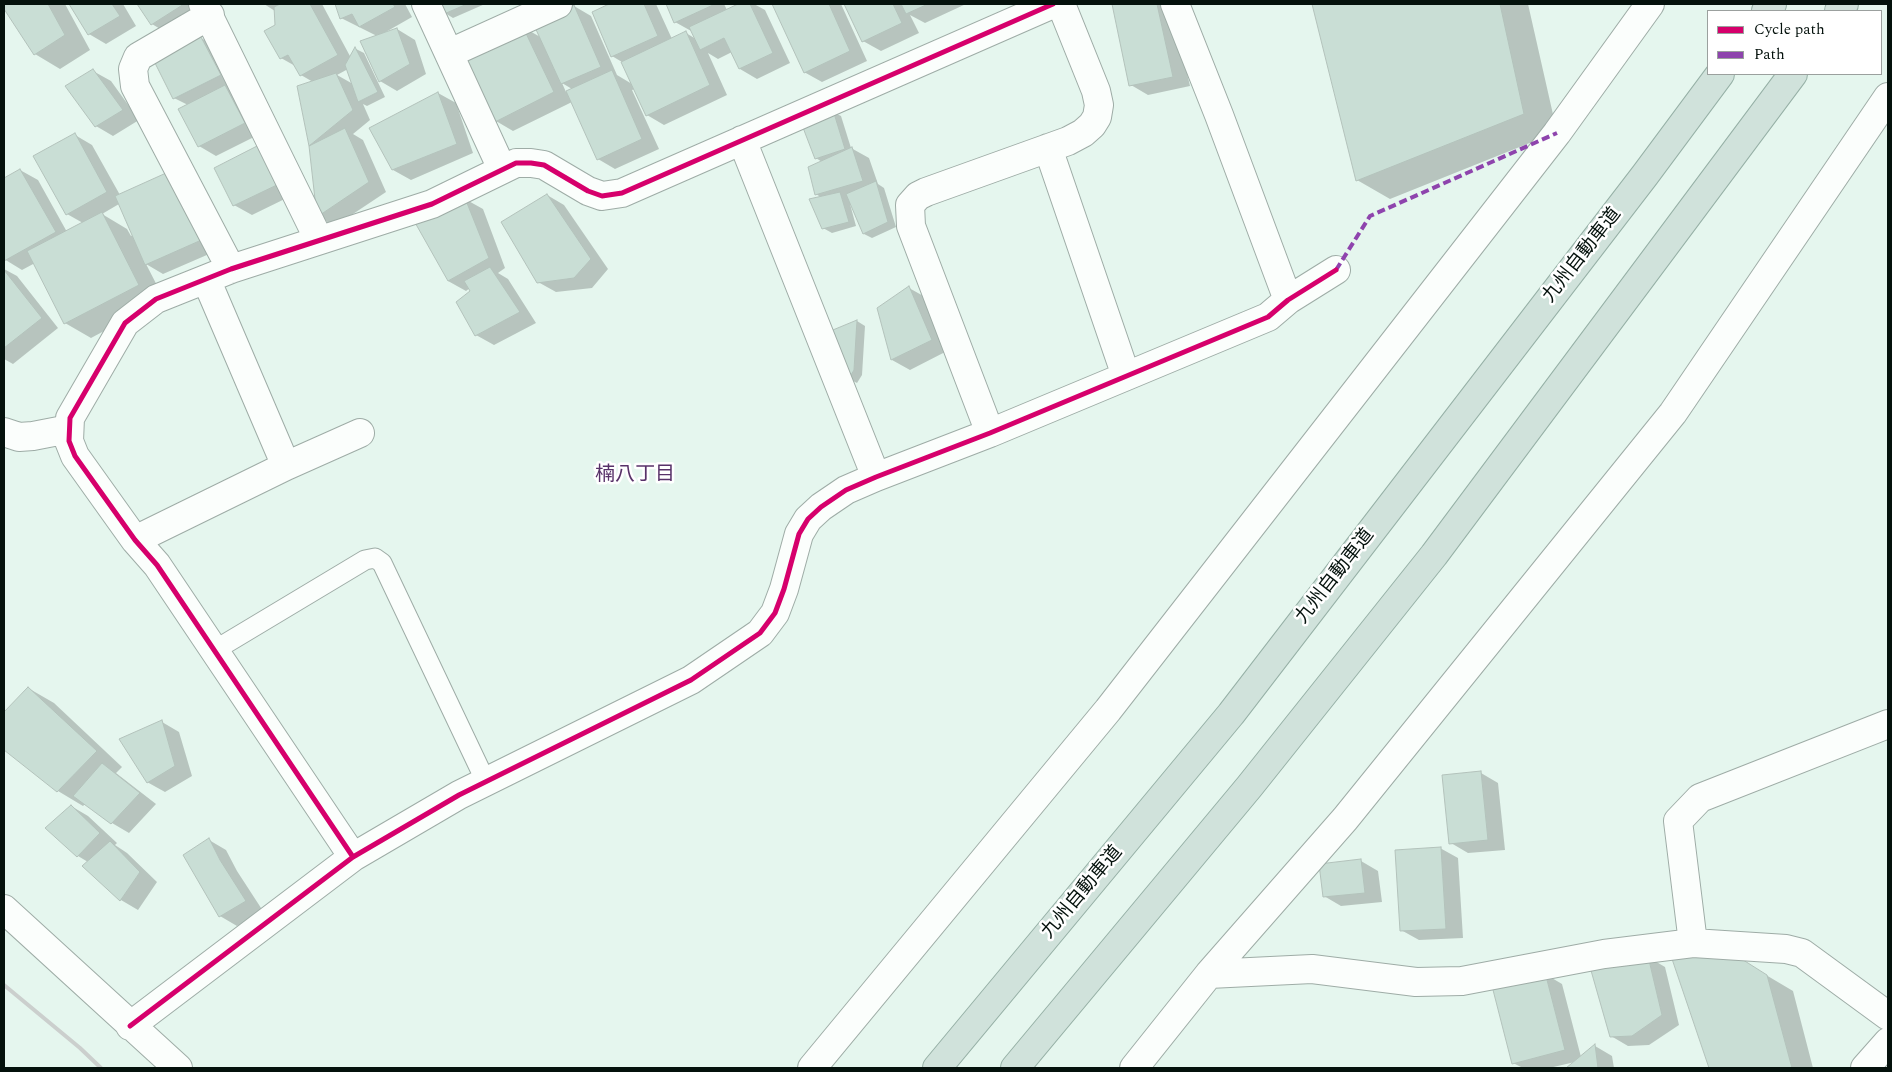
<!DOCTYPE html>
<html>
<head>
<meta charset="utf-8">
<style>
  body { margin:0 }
  #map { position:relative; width:1892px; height:1072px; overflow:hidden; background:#e5f6ee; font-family:Spectral,serif }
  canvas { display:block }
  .frame { position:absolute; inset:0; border:5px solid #04110c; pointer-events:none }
  .legend { position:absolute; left:1707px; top:10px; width:175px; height:65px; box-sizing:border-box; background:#fff; border:1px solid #9ba09e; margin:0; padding:6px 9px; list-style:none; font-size:15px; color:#04110c }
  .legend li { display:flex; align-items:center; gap:10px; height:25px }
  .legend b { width:25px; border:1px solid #9ba09e }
</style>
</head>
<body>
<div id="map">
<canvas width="1892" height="1072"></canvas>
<div class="frame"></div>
<ul class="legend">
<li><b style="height:6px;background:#d6006c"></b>Cycle path</li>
<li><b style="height:6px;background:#8e44ad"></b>Path</li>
</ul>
</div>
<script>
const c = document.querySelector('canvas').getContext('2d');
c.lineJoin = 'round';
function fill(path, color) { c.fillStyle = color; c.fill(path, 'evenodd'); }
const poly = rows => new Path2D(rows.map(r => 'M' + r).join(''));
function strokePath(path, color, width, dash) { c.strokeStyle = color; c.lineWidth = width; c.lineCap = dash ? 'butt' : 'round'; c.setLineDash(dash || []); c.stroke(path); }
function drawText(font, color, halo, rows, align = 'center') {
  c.font = font + ' Spectral,"Noto Sans JP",serif'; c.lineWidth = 5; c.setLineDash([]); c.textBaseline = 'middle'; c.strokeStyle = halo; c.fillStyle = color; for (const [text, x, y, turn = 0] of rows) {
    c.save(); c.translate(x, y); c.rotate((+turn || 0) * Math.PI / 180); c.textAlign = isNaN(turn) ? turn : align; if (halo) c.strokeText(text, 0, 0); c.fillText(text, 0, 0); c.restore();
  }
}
fill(poly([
  [4,4,65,4,90,50,60,69,35,54,4,7],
  [70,4,123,4,136,26,106,44,89,34],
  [139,4,211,4,170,35,152,24],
  [259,4,322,4,351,58,356,49,364,53,385,97,367,106,363,104,370,120,353,134,363,140,386,192,335,226,318,217,310,146,298,87,313,82,301,75,297,67,281,58,275,11,264,4,261,5],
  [348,69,353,84,337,75],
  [336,4,405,4,412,17,384,33,384,34,397,29,415,40,426,74,397,91,380,81,377,36,341,18],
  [440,4,485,4,453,18,445,13],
  [613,4,656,4,672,39,686,33,696,39,693,32,675,22,667,4,724,4,727,10,740,4,754,4,765,10,790,63,757,79,740,69,732,52,718,59,708,53,727,95,664,125,647,115,635,89,632,90,659,149,615,169,598,159,572,102,513,131,496,121,521,26,542,38,574,6,591,16,617,75,632,84,622,62,612,56,593,12],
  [562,83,572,89,566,92],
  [773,4,841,4,867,61,822,82,804,72],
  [845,4,966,4,925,23,910,15,919,33,881,51,863,41],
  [1113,4,1171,4,1190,86,1148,95,1131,85],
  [1313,4,1528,4,1557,132,1390,199,1357,180],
  [201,38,218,48,262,133,216,156,199,146,188,105,174,98],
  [93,71,111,81,139,120,113,136,96,126],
  [438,93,456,103,473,153,411,180,393,170,370,128],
  [833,112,841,116,851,148,869,158,878,184,884,188,896,227,872,238,864,234,852,203,850,204,856,226,832,233,823,228,822,198,816,194,822,162,816,158],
  [75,135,92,145,120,195,223,248,163,274,146,264,164,299,91,338,65,323,35,263,22,270,4,259,4,179,20,170,38,180,67,232,83,223,67,214],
  [119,204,133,235,131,236,127,229,102,214],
  [261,146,297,193,252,215,234,205],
  [547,195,564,205,608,269,592,288,556,292,538,282],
  [465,199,483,209,505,268,498,273,508,279,536,323,494,345,476,335,470,288,466,291,448,281],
  [4,269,17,276,58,328,13,364,4,359],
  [909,288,927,298,949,350,910,370,892,360,878,308],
  [857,321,865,326,862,375,857,383,849,379],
  [28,688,54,703,122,767,116,773,156,804,129,833,112,823,86,803,83,806,58,791,4,749,4,714],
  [162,722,179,732,192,776,165,792,147,782],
  [1481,773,1498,783,1505,850,1468,853,1451,843],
  [71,806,88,816,117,843,115,845,127,853,157,882,138,910,121,900,88,862,78,856],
  [209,840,226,850,237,871,263,911,237,926,220,916],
  [1440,848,1458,858,1463,938,1419,940,1401,930],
  [1361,861,1378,871,1382,902,1341,906,1324,896],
  [1671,954,1766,975,1793,991,1813,1068,1710,1068],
  [1648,957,1665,967,1679,1025,1649,1045,1628,1046,1611,1036],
  [1545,974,1562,984,1581,1057,1595,1046,1612,1056,1614,1068,1567,1068,1575,1062,1549,1068,1523,1068,1513,1063]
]), '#0003');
const building = poly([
  [4,4,48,4,65,35,34,55,4,9,4,4],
  [69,4,112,4,120,16,88,35,69,4],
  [137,4,184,4,151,25,137,4],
  [280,4,310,4,338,55,300,76,288,55,280,59,264,31,275,25,274,7,280,4],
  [335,4,393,4,395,7,359,27,352,14,340,19,335,4],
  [439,4,467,4,444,14,439,4],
  [609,4,644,4,658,36,611,57,592,12,609,4],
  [666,4,712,4,713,5,674,23,666,4],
  [738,4,750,4,773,53,739,69,724,38,700,50,689,27,738,4],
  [772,4,829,4,850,51,804,73,772,4],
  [844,4,893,4,902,23,862,42,844,4],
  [901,4,928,4,906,14,901,4],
  [1112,4,1157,4,1173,77,1129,86,1112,4],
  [1312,4,1500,4,1524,114,1356,181,1312,4],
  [574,5,601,67,561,84,533,23,574,5],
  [522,25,554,92,495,122,462,54,522,25],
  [397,28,410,64,379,82,360,41,397,28],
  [686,31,710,85,646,116,621,62,686,31],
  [201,37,221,75,173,99,154,61,201,37],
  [355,47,378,92,358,102,345,65,355,47],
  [93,69,123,110,95,127,65,86,93,69],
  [612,70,642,139,597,160,566,91,612,70],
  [336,73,353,110,309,146,297,86,336,73],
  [225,85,245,123,198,147,178,109,225,85],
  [438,92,457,144,392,170,369,128,438,92],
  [833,110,845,149,815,159,802,125,833,110],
  [345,128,369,182,317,217,309,146,345,128],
  [75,133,107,192,66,215,33,156,75,133],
  [261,144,281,183,233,206,214,168,261,144],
  [852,147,863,181,815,195,808,167,852,147],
  [20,169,56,232,4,261,4,178,20,169],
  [175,169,206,238,145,265,115,196,175,169],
  [876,181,888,222,863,234,846,194,876,181],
  [840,192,849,222,822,229,809,199,840,192],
  [547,194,591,259,574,278,537,283,501,222,547,194],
  [465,198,489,258,448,281,413,219,465,198],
  [102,212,139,285,64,324,27,251,102,212],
  [490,267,520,312,475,336,456,302,470,291,464,281,490,267],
  [4,270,42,318,4,348,4,270],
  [909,286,932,340,891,360,877,308,909,286],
  [857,320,854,370,848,380,828,332,857,320],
  [28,687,97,751,57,792,4,750,4,712,28,687],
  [162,720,175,766,147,783,119,739,162,720],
  [102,763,140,793,111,824,73,796,102,763],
  [1481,771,1488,840,1449,844,1442,775,1481,771],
  [71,805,100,833,77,857,45,828,71,805],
  [209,838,220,860,246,901,219,917,183,855,209,838],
  [110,841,140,872,120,901,82,866,110,841],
  [1441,847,1446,929,1400,931,1395,850,1441,847],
  [1361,859,1365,893,1323,897,1319,864,1361,859],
  [1670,953,1740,958,1767,975,1792,1068,1709,1068,1670,953],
  [1648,956,1662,1015,1632,1036,1610,1037,1590,967,1648,956],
  [1545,972,1565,1050,1512,1064,1492,986,1545,972],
  [1595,1044,1598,1068,1566,1068,1595,1044]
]);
fill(building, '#c9ded5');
strokePath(building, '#b3c2bb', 1);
const lane = poly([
  [215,650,365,560,375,558,382,563,486,782]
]);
const street = poly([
  [203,4,319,240],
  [426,4,502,169],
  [1175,4,1219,115,1288,300],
  [210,15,138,57,133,69,135,86,231,269],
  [450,53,558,4],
  [742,140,876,477],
  [1048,148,1126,376],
  [206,279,286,466],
  [4,432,19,437,33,436,69,429],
  [990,433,911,226,910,205,918,196,926,192,1068,141,1083,133,1092,125,1097,117,1099,105,1096,91,1061,4],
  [135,540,286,466,360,433],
  [353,857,157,565,135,540,75,456,69,441,70,418,125,323,156,299,231,269,432,204,516,163,531,163,544,165,588,191,602,196,622,193,1053,4],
  [4,909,178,1068],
  [1693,943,1678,821,1700,798,1888,724],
  [1209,974,1312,969,1416,982,1462,981,1604,954,1693,943,1786,949,1802,953,1888,1016],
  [130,1026,353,857,459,795,691,680,760,633,775,613,784,589,799,534,808,519,821,507,846,490,876,477,990,433,1268,317,1288,300,1336,270],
  [812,1068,1108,710,1557,133,1650,4],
  [1134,1068,1209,974,1345,819,1673,413,1888,97],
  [1865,1068,1888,1042]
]);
const highway = poly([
  [1766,11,1772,4],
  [1839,11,1844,4],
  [937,1068,1231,714,1645,175,1720,74],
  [1015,1068,1249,787,1434,555,1793,74]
]);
strokePath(lane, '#9eaca6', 21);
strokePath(street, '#9eaca6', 30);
strokePath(highway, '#96b0a6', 30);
strokePath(lane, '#fbfefc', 19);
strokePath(street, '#fbfefc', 28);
strokePath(highway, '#d0e2db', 28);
strokePath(poly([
  [4,985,80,1048,101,1068]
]), '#cbcfcd', 4);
strokePath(poly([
  [1336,270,1370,216,1557,133]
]), '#8e44ad', 4, [8, 4]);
strokePath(poly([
  [353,857,157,565,135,540,75,456,69,441,70,418,125,323,156,299,231,269,432,204,516,163,531,163,544,165,588,191,602,196,622,193,1053,4],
  [130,1026,353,857,459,795,691,680,760,633,775,613,784,589,799,534,808,519,821,507,846,490,876,477,990,433,1268,317,1288,300,1336,270]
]), '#d6006c', 5);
drawText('19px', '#04110c', '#fff', [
  ["九州自動車道",1583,256,-52],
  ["九州自動車道",1336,577,-52],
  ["九州自動車道",1083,893,-50]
]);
drawText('20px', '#583269', '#fff', [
  ["楠八丁目",635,476]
]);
</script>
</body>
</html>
